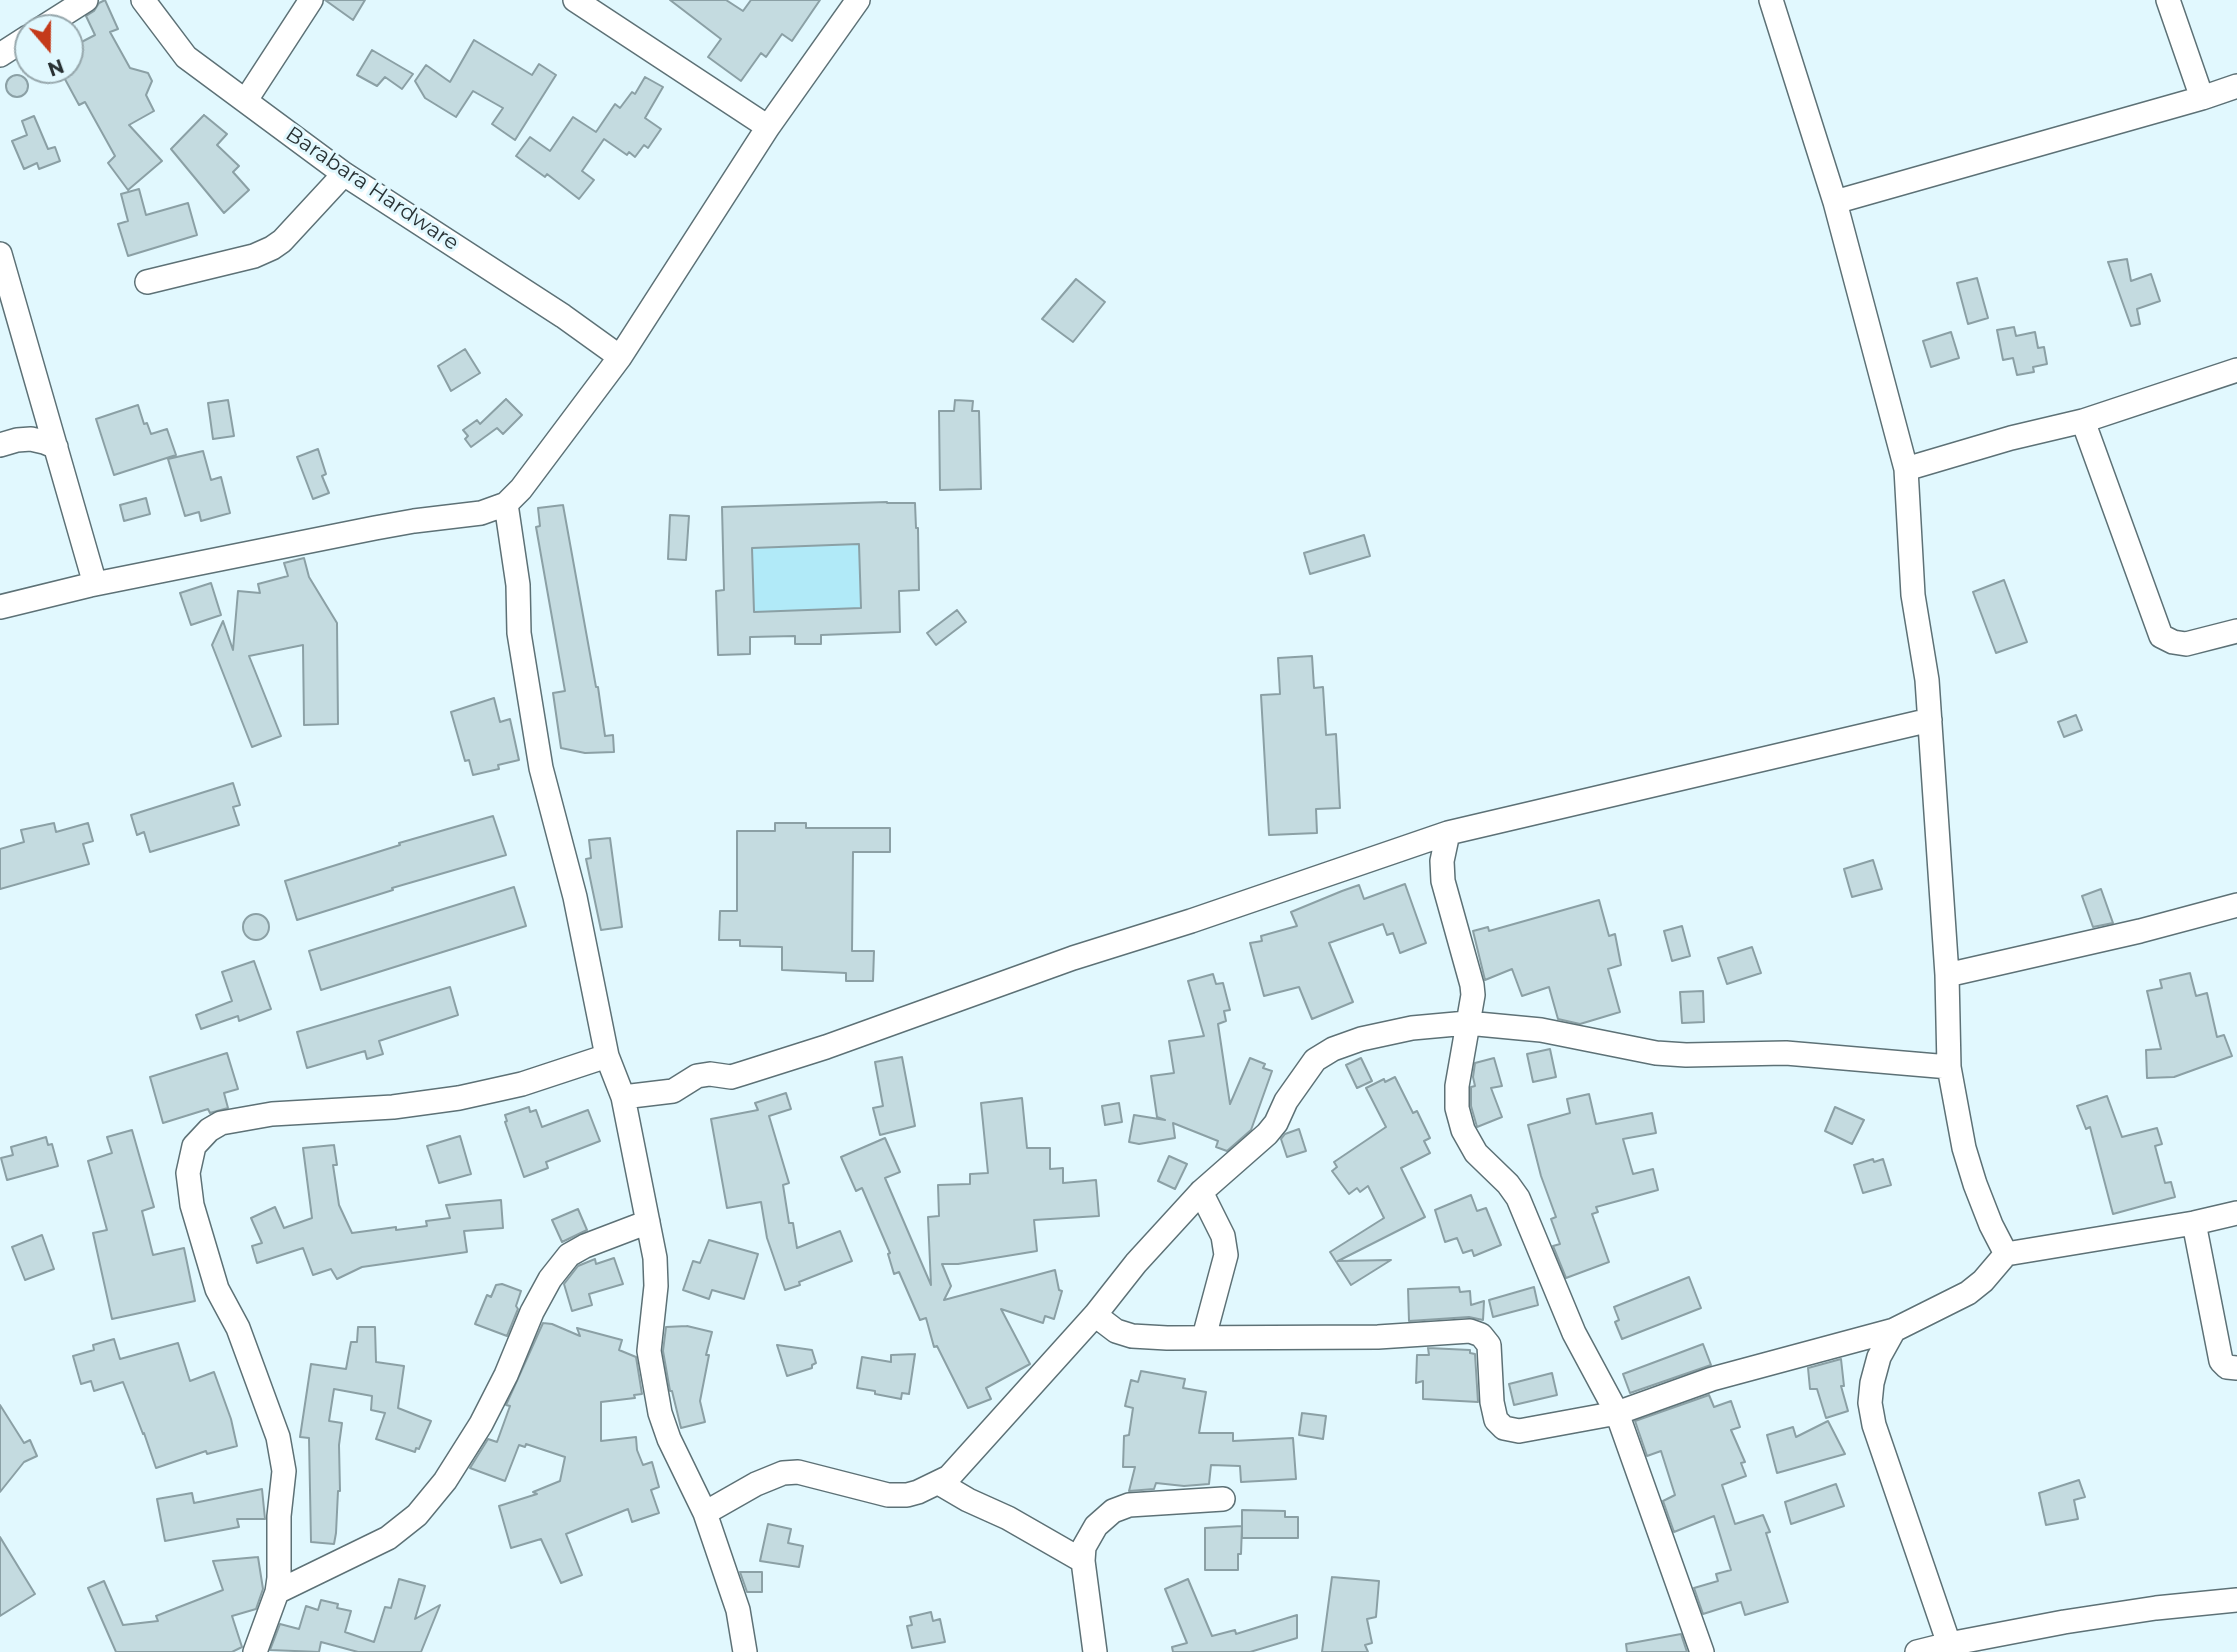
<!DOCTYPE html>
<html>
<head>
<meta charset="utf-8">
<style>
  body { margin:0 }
  #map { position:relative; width:2237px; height:1652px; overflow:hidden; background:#e1f8fe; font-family:Montserrat,sans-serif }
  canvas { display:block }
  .north { position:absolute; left:14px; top:14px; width:70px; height:70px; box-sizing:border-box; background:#e1f8fe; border:2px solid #97a8ad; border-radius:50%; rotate:160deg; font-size:19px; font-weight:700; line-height:28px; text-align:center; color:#283133 }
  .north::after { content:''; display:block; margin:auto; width:24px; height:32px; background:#c43a1a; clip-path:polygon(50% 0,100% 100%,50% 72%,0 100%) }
</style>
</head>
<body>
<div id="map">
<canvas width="2237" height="1652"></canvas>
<div class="north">N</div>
</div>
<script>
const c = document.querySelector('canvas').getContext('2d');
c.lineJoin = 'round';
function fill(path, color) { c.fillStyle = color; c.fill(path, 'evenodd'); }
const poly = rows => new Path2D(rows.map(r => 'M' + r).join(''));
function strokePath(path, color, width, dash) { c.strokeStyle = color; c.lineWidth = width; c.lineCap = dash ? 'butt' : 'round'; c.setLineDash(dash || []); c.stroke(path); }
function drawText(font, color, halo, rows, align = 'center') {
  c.font = font + ' Montserrat,sans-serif'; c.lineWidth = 6; c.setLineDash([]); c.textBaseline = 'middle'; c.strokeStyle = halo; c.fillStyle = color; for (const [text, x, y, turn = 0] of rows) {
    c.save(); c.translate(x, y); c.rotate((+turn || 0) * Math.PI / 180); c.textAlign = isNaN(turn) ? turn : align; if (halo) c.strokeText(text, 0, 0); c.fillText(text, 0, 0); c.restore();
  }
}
fill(poly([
  [859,544,861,608,754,612,752,548]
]), '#b1eaf8');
const building = poly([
  [105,0,118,29,110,32,130,68,148,73,152,81,146,95,154,111,129,125,162,161,128,190,108,163,115,156,85,102,79,105,60,70,70,70,70,48,95,35,86,16,94,11,99,3,105,0],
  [325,0,365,0,353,20,325,0],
  [670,0,726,0,743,11,751,0,820,0,792,41,782,34,766,57,761,53,741,81,708,57,721,39,670,0],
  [474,40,532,75,539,64,556,75,515,140,492,124,503,108,473,91,456,117,425,98,415,81,426,65,450,82,474,40],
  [372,50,413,74,402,89,385,77,377,86,357,75,372,50],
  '6 86a11 11 0 1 1 22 0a11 11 0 1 1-22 0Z',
  [645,77,663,87,645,118,661,129,648,148,644,145,635,157,629,152,627,155,604,139,582,171,594,180,579,199,547,174,545,177,516,156,530,137,550,151,573,117,596,132,615,104,620,108,632,92,635,94,645,77],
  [204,115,227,134,217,145,239,166,233,172,249,190,224,213,171,149,204,115],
  [34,116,48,149,55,147,60,161,39,169,37,163,24,169,12,141,27,135,22,121,34,116],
  [139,189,146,215,188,203,197,235,128,256,118,224,128,221,121,194,139,189],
  [2127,259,2131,281,2151,274,2160,301,2137,309,2140,324,2131,326,2108,262,2127,259],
  [1977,278,1988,318,1968,324,1957,283,1977,278],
  [1076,279,1105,302,1073,342,1042,319,1076,279],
  [2014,327,2016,336,2035,332,2038,348,2044,347,2047,364,2033,367,2034,372,2017,375,2013,358,2003,360,1997,330,2014,327],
  [1951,332,1959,358,1931,367,1923,341,1951,332],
  [465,349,480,373,451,391,438,366,465,349],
  [506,399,522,415,503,434,497,428,471,447,465,439,468,436,463,430,477,420,480,424,506,399],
  [228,400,234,436,213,439,208,403,228,400],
  [955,400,973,401,972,411,979,411,981,489,940,490,939,411,954,411,955,400],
  [138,405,144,424,147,423,151,434,167,429,176,455,114,475,96,419,138,405],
  [318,449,326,474,322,476,329,493,313,499,297,457,318,449],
  [203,451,211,480,221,477,230,513,201,521,199,512,185,516,168,459,203,451],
  [146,498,150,514,124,521,120,505,146,498],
  [887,502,887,503,915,503,916,528,918,528,919,590,899,591,900,632,821,635,821,644,795,644,795,636,750,637,750,654,718,655,716,591,724,590,722,507,887,502],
  [859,544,861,608,754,612,752,548,859,544],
  [563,505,596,687,598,687,605,736,613,735,614,752,585,753,561,748,553,693,565,691,536,527,540,526,538,508,563,505],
  [670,515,689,516,686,560,668,559,670,515],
  [1364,535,1370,556,1310,574,1304,553,1364,535],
  [304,558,309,577,337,623,338,724,304,725,303,645,249,656,281,736,252,747,212,645,223,621,233,650,238,591,260,593,258,584,288,576,284,563,304,558],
  [2004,580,2027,642,1996,653,1973,592,2004,580],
  [211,583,221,615,191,625,180,593,211,583],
  [957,610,966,622,936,645,927,633,957,610],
  [1312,656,1314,688,1323,687,1326,735,1336,734,1340,808,1316,809,1317,833,1269,835,1261,695,1280,694,1278,658,1312,656],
  [494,698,500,722,510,719,519,760,498,765,499,769,473,775,469,760,465,761,451,712,494,698],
  [2076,715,2082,730,2064,737,2058,722,2076,715],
  [233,783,240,805,233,807,239,825,150,852,144,832,137,835,131,815,233,783],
  [493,816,506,855,392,888,393,890,297,920,285,881,400,845,399,843,493,816],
  [54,823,56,832,88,823,93,841,83,844,89,864,0,889,0,849,24,842,21,830,54,823],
  [775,823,806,823,806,828,890,828,890,852,853,852,852,951,874,951,873,981,846,981,846,973,782,970,782,947,740,946,740,940,719,940,720,911,737,911,737,831,775,831,775,823],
  [610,838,622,927,601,930,586,859,591,858,589,840,610,838],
  [1873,860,1882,889,1852,897,1844,869,1873,860],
  [1405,884,1426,943,1400,953,1393,933,1387,935,1383,924,1329,943,1353,1002,1312,1019,1299,987,1264,996,1250,943,1262,941,1261,936,1297,926,1291,912,1342,891,1359,885,1364,899,1405,884],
  [514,887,526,926,321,990,309,951,514,887],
  [2101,889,2113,923,2093,927,2082,896,2101,889],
  [1599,900,1609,936,1615,934,1621,965,1608,969,1620,1012,1580,1024,1558,1019,1549,987,1522,996,1512,969,1485,980,1473,931,1488,927,1489,931,1599,900],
  '243 927a13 13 0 1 1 26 0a13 13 0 1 1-26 0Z',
  [1682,926,1690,956,1672,961,1664,931,1682,926],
  [1752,947,1761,973,1727,984,1718,958,1752,947],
  [254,961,271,1009,239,1021,238,1016,201,1029,196,1015,232,1001,222,972,254,961],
  [2190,973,2196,996,2207,993,2217,1037,2224,1035,2232,1056,2174,1077,2147,1078,2146,1050,2161,1049,2147,991,2162,988,2160,980,2190,973],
  [1213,974,1216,984,1223,983,1230,1010,1224,1011,1226,1021,1218,1024,1230,1104,1250,1058,1265,1064,1263,1068,1272,1071,1251,1130,1227,1151,1216,1147,1218,1141,1173,1123,1175,1138,1139,1144,1129,1142,1134,1115,1165,1120,1157,1117,1151,1076,1174,1073,1169,1041,1204,1036,1188,981,1213,974],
  [450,987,458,1015,379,1041,383,1054,367,1059,365,1051,307,1068,297,1032,450,987],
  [1703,991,1704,1022,1682,1023,1680,992,1703,991],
  [1550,1049,1556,1077,1533,1082,1527,1054,1550,1049],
  [227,1053,238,1089,224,1093,228,1108,210,1113,208,1109,163,1123,150,1077,227,1053],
  [902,1057,915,1126,880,1135,873,1108,883,1106,875,1062,902,1057],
  [1361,1058,1372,1081,1357,1088,1346,1065,1361,1058],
  [1494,1058,1502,1086,1491,1088,1502,1117,1477,1127,1471,1106,1471,1087,1475,1086,1473,1077,1475,1063,1494,1058],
  [1395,1077,1413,1113,1417,1111,1430,1138,1424,1141,1430,1153,1401,1168,1425,1217,1338,1261,1391,1260,1351,1285,1330,1252,1384,1218,1368,1186,1360,1192,1357,1188,1349,1194,1332,1171,1337,1167,1334,1162,1386,1127,1366,1088,1384,1079,1385,1082,1395,1077],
  [786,1093,791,1109,769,1116,789,1183,783,1185,789,1223,793,1223,797,1248,840,1231,852,1261,799,1282,800,1285,785,1290,767,1238,761,1202,727,1208,711,1119,758,1110,755,1103,786,1093],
  [1589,1094,1596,1124,1652,1113,1656,1133,1623,1139,1633,1174,1653,1169,1658,1190,1596,1207,1598,1212,1592,1214,1609,1262,1566,1278,1553,1246,1560,1244,1551,1219,1556,1217,1541,1176,1528,1125,1570,1113,1567,1099,1589,1094],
  [2107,1096,2122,1137,2157,1128,2162,1144,2155,1146,2165,1183,2171,1182,2175,1197,2113,1214,2090,1127,2086,1129,2077,1106,2107,1096],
  [1022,1098,1027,1148,1050,1148,1050,1169,1063,1168,1063,1183,1096,1180,1099,1216,1034,1220,1037,1251,958,1264,942,1264,951,1286,944,1300,1055,1270,1059,1290,1062,1291,1054,1319,1045,1316,1043,1323,1001,1309,1030,1364,986,1388,991,1399,968,1408,937,1346,934,1347,926,1318,920,1320,899,1272,894,1274,888,1254,890,1253,862,1188,856,1191,841,1157,885,1138,900,1172,885,1178,931,1285,928,1217,939,1216,938,1185,970,1184,970,1174,988,1173,981,1103,1022,1098],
  [1119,1103,1122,1122,1105,1125,1102,1106,1119,1103],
  [529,1107,530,1112,536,1110,542,1127,588,1110,600,1141,546,1162,548,1168,524,1177,505,1122,507,1121,505,1115,529,1107],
  [1835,1107,1864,1120,1852,1144,1825,1131,1835,1107],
  [1299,1129,1306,1151,1287,1157,1281,1139,1285,1134,1299,1129],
  [132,1130,154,1207,142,1211,153,1255,184,1248,195,1301,112,1319,93,1233,107,1230,88,1161,112,1153,107,1137,132,1130],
  [460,1136,471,1174,439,1183,427,1146,460,1136],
  [46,1137,48,1145,52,1144,58,1166,7,1180,1,1158,13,1155,11,1147,46,1137],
  [334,1145,337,1165,333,1165,339,1205,352,1233,396,1227,396,1230,427,1226,426,1221,450,1218,446,1205,501,1200,503,1228,464,1231,467,1252,362,1267,337,1279,331,1269,313,1275,303,1248,257,1263,252,1246,262,1243,251,1218,275,1207,284,1228,312,1218,303,1148,334,1145],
  [1169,1156,1187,1164,1175,1189,1158,1181,1169,1156],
  [1873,1159,1874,1162,1883,1159,1891,1185,1863,1193,1854,1165,1873,1159],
  [1471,1195,1477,1211,1486,1208,1501,1245,1474,1256,1472,1250,1463,1253,1457,1238,1445,1242,1435,1210,1471,1195],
  [578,1209,587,1230,562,1242,552,1220,578,1209],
  [42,1235,54,1269,25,1280,12,1247,42,1235],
  [709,1240,758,1254,744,1299,712,1290,709,1299,683,1290,693,1261,700,1263,709,1240],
  [614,1258,623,1284,589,1294,592,1305,572,1311,564,1284,578,1266,595,1259,596,1264,614,1258],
  [1689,1277,1701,1308,1622,1339,1615,1322,1619,1320,1614,1307,1689,1277],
  [502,1284,521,1291,516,1306,518,1309,507,1336,475,1324,487,1295,491,1297,496,1285,502,1284],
  [1459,1287,1460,1292,1470,1291,1471,1305,1484,1301,1483,1320,1469,1317,1409,1321,1408,1289,1459,1287],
  [1534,1287,1538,1305,1493,1317,1489,1300,1534,1287],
  [543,1323,552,1324,580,1336,577,1328,622,1340,619,1350,636,1357,642,1394,634,1395,635,1398,601,1402,601,1441,636,1437,637,1450,643,1465,652,1462,659,1487,651,1490,659,1513,632,1522,628,1509,566,1534,582,1575,561,1583,541,1539,511,1548,499,1506,537,1494,533,1492,560,1481,565,1457,526,1444,525,1447,519,1445,505,1481,470,1468,488,1439,497,1442,510,1406,506,1405,543,1323],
  [687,1326,712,1332,706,1355,709,1355,700,1401,705,1422,681,1428,672,1391,670,1391,663,1351,666,1327,687,1326],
  [358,1327,375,1327,376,1362,404,1366,398,1408,431,1421,419,1449,416,1448,415,1452,376,1439,385,1413,371,1410,372,1396,334,1389,329,1421,342,1423,339,1445,340,1491,338,1491,336,1533,334,1544,311,1542,309,1438,300,1437,311,1364,346,1369,351,1342,357,1342,358,1327],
  [114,1339,120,1359,178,1343,190,1381,214,1372,231,1419,237,1446,207,1454,206,1451,156,1468,144,1433,143,1434,123,1382,94,1391,91,1381,81,1384,73,1356,94,1350,93,1345,114,1339],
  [1703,1344,1711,1365,1630,1393,1623,1374,1703,1344],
  [777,1345,812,1350,816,1363,812,1365,812,1368,787,1376,777,1345],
  [1428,1348,1470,1350,1470,1353,1475,1354,1478,1402,1423,1399,1423,1381,1416,1383,1417,1355,1429,1355,1428,1348],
  [915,1354,909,1394,902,1393,901,1399,875,1394,875,1391,857,1388,862,1357,891,1362,891,1355,915,1354],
  [1841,1359,1844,1386,1841,1386,1848,1411,1826,1418,1817,1389,1810,1389,1808,1368,1841,1359],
  [1141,1371,1185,1379,1183,1388,1206,1392,1199,1433,1233,1433,1233,1441,1293,1438,1296,1479,1241,1482,1240,1466,1211,1465,1209,1484,1184,1486,1156,1483,1154,1489,1129,1491,1135,1467,1123,1467,1124,1436,1129,1435,1133,1408,1125,1406,1131,1380,1138,1382,1141,1371],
  [1552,1373,1557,1395,1514,1405,1509,1384,1552,1373],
  [1709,1395,1714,1407,1731,1401,1740,1427,1731,1430,1745,1462,1741,1463,1746,1476,1722,1485,1735,1524,1763,1515,1770,1532,1766,1533,1788,1602,1745,1615,1741,1602,1703,1614,1694,1588,1718,1581,1716,1574,1731,1570,1714,1516,1674,1532,1663,1501,1675,1495,1661,1451,1647,1456,1635,1421,1709,1395],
  [0,1405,24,1443,30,1440,37,1456,24,1462,0,1492,0,1405],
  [1302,1413,1326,1416,1323,1439,1299,1435,1302,1413],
  [1828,1421,1845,1454,1777,1473,1767,1435,1793,1427,1796,1437,1828,1421],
  [2079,1480,2085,1497,2074,1500,2078,1519,2046,1525,2039,1493,2079,1480],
  [1836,1484,1844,1506,1791,1524,1785,1502,1836,1484],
  [262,1489,265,1519,237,1519,239,1527,165,1541,157,1499,192,1493,194,1503,262,1489],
  [1242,1510,1285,1511,1285,1517,1298,1517,1298,1538,1242,1538,1242,1510],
  [768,1524,791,1529,788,1543,803,1546,799,1567,760,1561,768,1524],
  [1242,1526,1241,1554,1238,1554,1238,1570,1205,1570,1205,1528,1242,1526],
  [0,1537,35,1594,0,1616,0,1537],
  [258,1557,263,1589,256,1609,232,1616,242,1647,232,1652,116,1652,88,1588,104,1581,123,1625,158,1621,156,1616,223,1590,213,1561,258,1557],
  [740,1572,762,1572,762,1592,747,1592,740,1572],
  [1332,1577,1379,1581,1376,1617,1367,1619,1372,1643,1365,1645,1368,1652,1322,1652,1332,1577],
  [399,1579,425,1586,415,1619,440,1605,421,1652,358,1652,321,1642,319,1652,270,1650,280,1624,299,1629,306,1606,318,1610,321,1600,338,1604,337,1608,351,1611,345,1632,374,1642,385,1607,391,1608,399,1579],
  [1188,1579,1212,1636,1235,1630,1236,1634,1297,1615,1297,1638,1250,1652,1173,1652,1172,1647,1187,1643,1165,1589,1188,1579],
  [931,1612,933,1621,940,1619,945,1642,912,1648,907,1626,912,1625,910,1617,931,1612],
  [1681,1634,1687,1652,1627,1652,1626,1644,1681,1634]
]);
fill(building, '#c4dbe0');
strokePath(building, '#8ba0a5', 2);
const street = poly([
  [143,0,186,57,344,174,563,316,620,357],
  [575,0,768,127],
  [2168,0,2202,98],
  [42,28,86,0],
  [0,55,28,37],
  [246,100,311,0],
  [1835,202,2202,98,2237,86],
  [0,254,95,584],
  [147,282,254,256,272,248,282,241,344,174],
  [2083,421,2161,636,2173,642,2186,644,2237,631],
  [0,445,17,440,31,439,44,442,56,447],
  [1906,469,2011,438,2083,421,2237,370],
  [506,504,518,585,519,633,541,768,575,897,607,1056,623,1097,655,1258,656,1286,649,1351,660,1413,669,1439,705,1513,738,1610,745,1652],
  [0,607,90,585,375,528,414,521,481,513,506,504,521,489,620,357,768,127,858,0],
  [1448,833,1442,861,1443,881,1472,985,1473,995,1457,1086,1457,1108,1463,1130,1476,1153,1508,1184,1518,1198,1574,1333,1617,1413,1702,1652],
  [1947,975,2140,931,2237,905],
  [623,1097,673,1091,697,1076,710,1074,731,1077,744,1073,826,1047,1073,958,1191,921,1448,833,1930,720],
  [1201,1192,1223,1236,1226,1255,1204,1337],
  [2194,1223,2221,1361,2227,1367,2237,1368],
  [2006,1254,2194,1223,2237,1213],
  [1095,1315,1116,1331,1132,1336,1167,1338,1378,1337,1470,1331,1481,1335,1489,1345,1492,1402,1496,1420,1504,1428,1519,1431,1617,1413,1712,1379,1894,1330,1968,1293,1983,1281,2006,1254,1991,1225,1975,1184,1964,1148,1949,1067,1947,975,1927,680,1913,595,1906,469,1835,202,1771,0],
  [1894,1330,1879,1357,1872,1383,1870,1403,1874,1425,1949,1644],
  [939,1483,968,1500,1008,1518,1083,1561],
  [705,1513,756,1484,783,1473,798,1472,888,1495,907,1495,918,1492,949,1477,1095,1315,1136,1263,1201,1192,1267,1134,1276,1123,1286,1101,1315,1060,1333,1049,1361,1039,1412,1028,1467,1023,1541,1030,1656,1053,1686,1055,1786,1053,1949,1067],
  [277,1592,388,1538,417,1515,445,1481,481,1424,506,1375,532,1312,550,1279,569,1255,585,1246,648,1222],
  [255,1652,277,1592,279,1578,279,1516,284,1471,278,1437,238,1328,217,1289,192,1205,188,1173,194,1146,209,1130,221,1123,272,1114,393,1107,459,1098,522,1084,607,1056],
  [1095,1652,1083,1561,1084,1547,1096,1526,1113,1511,1129,1505,1223,1499],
  [1917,1652,1949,1644,2064,1622,2156,1608,2237,1600]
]);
strokePath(street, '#5d7176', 26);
strokePath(street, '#fff', 23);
drawText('21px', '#283133', '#e1f8fe', [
  ["Barabara Hardware",372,189,34]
]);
</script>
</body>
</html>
